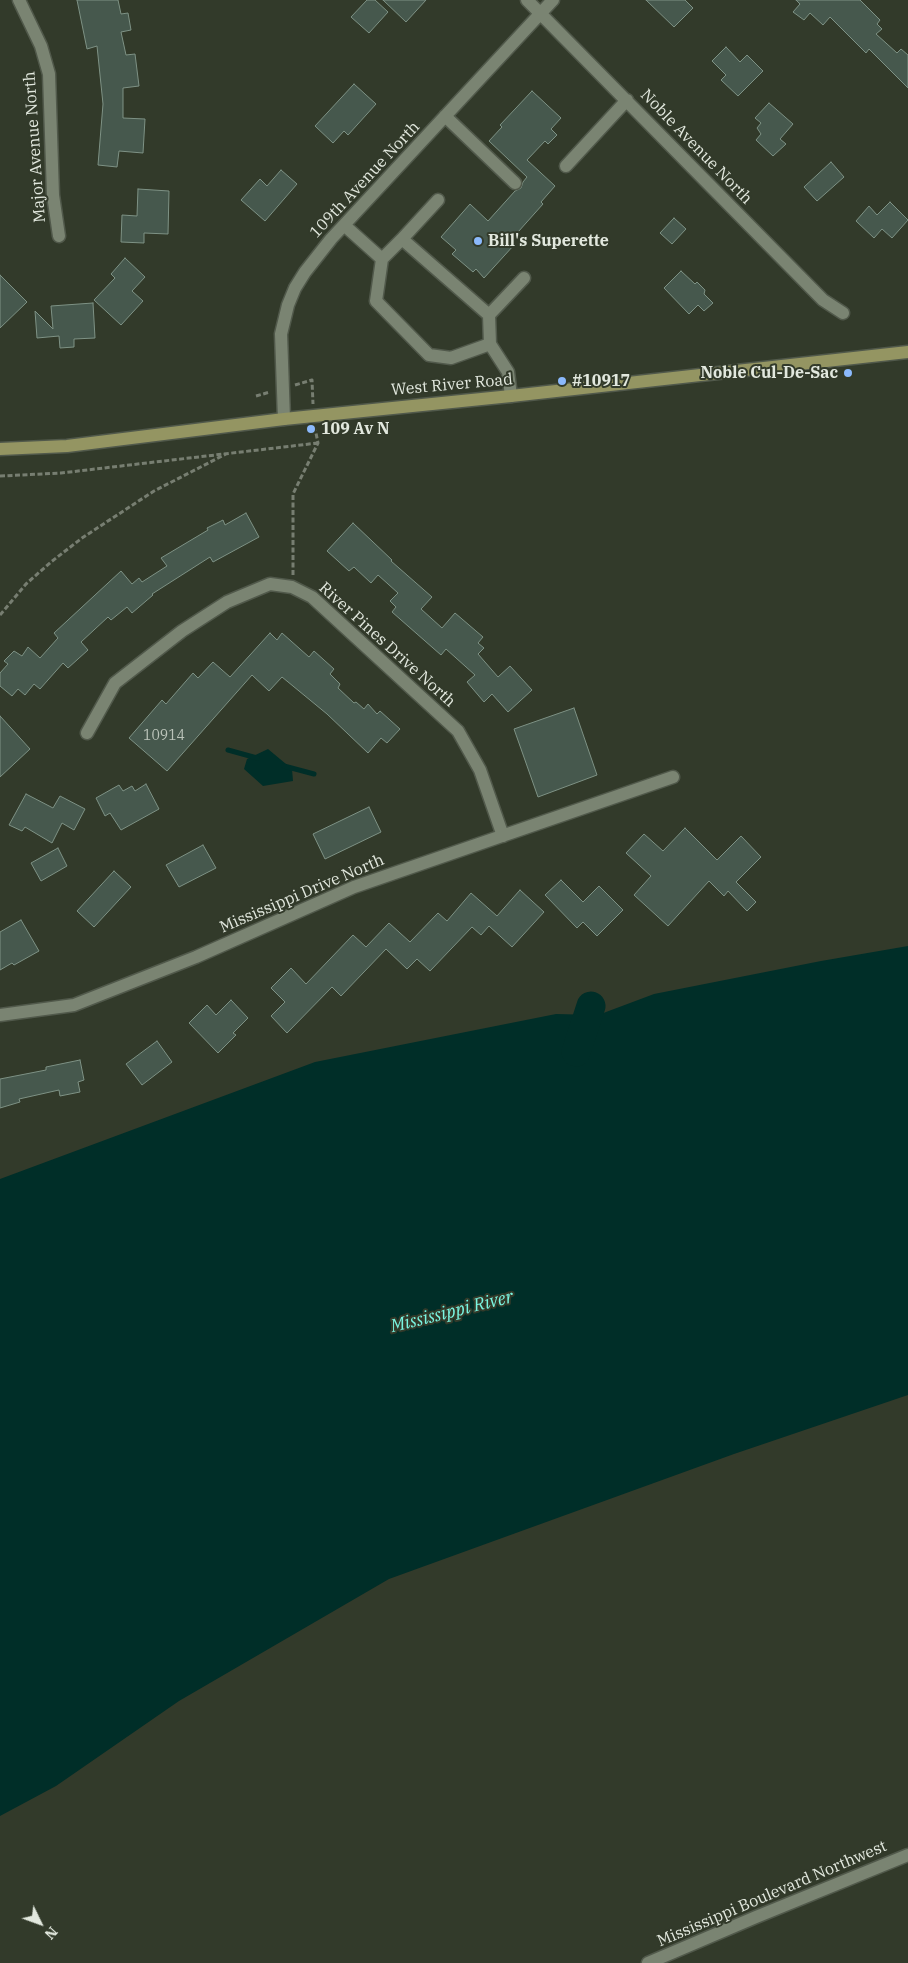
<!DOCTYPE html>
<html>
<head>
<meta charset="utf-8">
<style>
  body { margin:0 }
  #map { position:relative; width:908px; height:1963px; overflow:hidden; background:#323a2a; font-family:"IBM Plex Serif",serif }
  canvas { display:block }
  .north { position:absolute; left:15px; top:1898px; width:50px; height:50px; -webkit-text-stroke:4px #323a2a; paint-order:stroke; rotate:132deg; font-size:14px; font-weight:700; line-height:20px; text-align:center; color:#e2e8de }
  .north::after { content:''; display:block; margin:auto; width:18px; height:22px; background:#e2e8de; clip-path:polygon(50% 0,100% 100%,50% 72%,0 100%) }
</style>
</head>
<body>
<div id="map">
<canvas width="908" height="1963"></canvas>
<div class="north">N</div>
</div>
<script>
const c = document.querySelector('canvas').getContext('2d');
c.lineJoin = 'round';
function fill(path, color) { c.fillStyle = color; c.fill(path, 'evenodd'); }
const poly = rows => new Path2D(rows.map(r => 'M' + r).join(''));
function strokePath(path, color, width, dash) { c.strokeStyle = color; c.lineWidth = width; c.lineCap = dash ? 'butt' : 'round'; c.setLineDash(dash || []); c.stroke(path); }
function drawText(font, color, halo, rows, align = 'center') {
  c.font = font + ' "IBM Plex Serif",serif'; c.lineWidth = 4; c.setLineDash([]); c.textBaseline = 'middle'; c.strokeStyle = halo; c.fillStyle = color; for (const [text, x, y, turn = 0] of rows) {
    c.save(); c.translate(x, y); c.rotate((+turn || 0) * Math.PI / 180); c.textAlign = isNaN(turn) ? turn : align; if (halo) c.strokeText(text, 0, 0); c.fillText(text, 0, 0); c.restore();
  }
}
fill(poly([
  [268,749,292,769,293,781,263,786,244,769,247,759],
  [908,946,908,1395,734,1454,389,1579,179,1701,56,1786,0,1816,0,1179,315,1062,556,1014,598,1015,654,994,821,961]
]), '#002e28');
strokePath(poly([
  [228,750,257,758],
  [284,766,314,774]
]), '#002e28', 5);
strokePath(poly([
  [576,1052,591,1006]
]), '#002e28', 29);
const building = poly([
  [77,0,118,0,121,14,128,13,131,30,121,32,126,55,135,54,139,86,123,88,123,118,145,119,143,153,119,151,117,167,98,165,103,104,97,46,87,49,77,0],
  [367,0,375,0,388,12,369,33,351,17,367,0],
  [383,0,426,0,406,22,383,0],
  [646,0,685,0,693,8,674,27,646,0],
  [796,0,860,0,880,20,877,24,882,29,876,34,897,53,901,49,908,55,908,88,869,49,866,53,830,17,823,25,810,13,804,20,793,12,800,4,796,0],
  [726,47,740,62,747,55,763,71,738,96,721,80,726,75,712,61,726,47],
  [354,84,376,104,348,135,344,131,333,143,315,126,354,84],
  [532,91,561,118,551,129,557,135,548,144,545,141,527,160,555,186,541,202,543,204,510,241,514,245,484,278,476,269,473,272,452,254,456,250,441,237,470,204,488,221,515,191,521,188,523,182,527,177,489,141,502,127,500,125,532,91],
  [769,103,793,124,780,139,786,144,773,156,756,140,761,134,757,128,761,123,755,118,769,103],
  [831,162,844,177,817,201,804,187,831,162],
  [281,170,297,184,265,221,241,200,260,179,267,186,281,170],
  [138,189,169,191,168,234,144,233,144,243,121,242,122,215,137,216,138,189],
  [890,202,908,220,892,238,882,229,874,238,856,221,869,206,877,215,890,202],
  [674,218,686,229,672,244,660,233,674,218],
  [125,258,145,277,132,291,143,301,121,325,94,300,115,278,111,274,125,258],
  [681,271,695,284,697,282,705,290,704,294,713,303,704,311,698,305,689,314,664,288,681,271],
  [0,275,27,302,0,328,0,275],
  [93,303,95,338,74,339,74,347,60,348,59,336,37,338,35,311,53,329,51,306,93,303],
  [246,513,259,537,213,562,210,557,152,594,153,595,132,613,127,607,111,620,108,617,81,642,88,650,68,668,63,663,40,689,34,684,25,695,18,689,12,696,0,686,0,673,8,664,4,661,14,651,22,656,28,647,40,658,58,638,54,633,121,571,132,584,139,578,142,582,167,566,161,558,208,530,207,528,223,520,225,525,246,513],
  [353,523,392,560,391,561,432,597,421,609,442,628,455,613,483,637,478,643,484,648,478,654,498,677,510,666,532,690,508,712,492,694,484,702,467,682,475,675,446,649,441,655,392,612,396,607,390,601,398,593,378,575,371,583,354,567,349,571,327,551,353,523],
  [270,633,277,640,282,633,309,657,314,651,334,669,330,674,340,684,338,688,354,703,356,702,364,709,368,704,377,714,380,711,400,729,387,743,381,738,368,753,327,714,282,677,269,691,252,675,167,771,129,738,162,700,166,704,193,673,198,678,213,662,230,677,270,633],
  [574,708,597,775,538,797,514,729,574,708],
  [0,716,30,749,0,777,0,716],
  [146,784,159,809,121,830,110,813,105,816,96,798,119,785,123,791,132,786,135,791,146,784],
  [26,794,53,808,60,796,85,809,74,830,62,823,52,843,25,827,22,831,9,825,26,794],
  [369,807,381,832,325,859,313,834,369,807],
  [685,828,717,860,741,836,761,857,736,882,756,902,747,911,728,891,724,896,709,881,668,926,634,895,651,876,626,853,644,834,663,851,685,828],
  [203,845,216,868,179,887,166,865,203,845],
  [58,848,67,866,41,881,31,863,58,848],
  [114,871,131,887,94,927,77,911,114,871],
  [561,880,583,902,599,886,623,910,597,936,583,922,577,928,545,895,561,880],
  [520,890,544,912,512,947,489,926,481,935,472,927,430,971,417,959,407,969,386,949,341,996,332,987,287,1033,271,1016,285,1002,271,988,291,968,306,984,353,935,366,947,389,923,410,942,438,913,447,921,471,893,497,916,520,890],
  [21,920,39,951,14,965,12,963,0,970,0,932,21,920],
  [231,1000,248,1018,233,1033,236,1035,218,1053,189,1023,207,1005,216,1015,231,1000],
  [157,1041,172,1062,142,1085,126,1064,157,1041],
  [80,1060,84,1080,78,1082,80,1092,60,1096,59,1090,19,1099,20,1102,0,1108,0,1079,46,1070,46,1067,80,1060]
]);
fill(building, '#46584d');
strokePath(building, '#7e9285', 1);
const minor = poly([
  [19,0,41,46,49,74,53,195,59,236],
  [527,0,823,300,843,313],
  [445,116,515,183],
  [566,166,627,100],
  [344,225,382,259,376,301,429,355,451,358,490,344,508,372,511,396],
  [402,239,438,200],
  [382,259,402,239,489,315],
  [490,344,489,315,524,278],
  [284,419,281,334,288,305,295,288,305,272,331,239,553,0],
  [87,733,115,683,182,631,227,602,270,584,292,587,312,597,458,731,480,770,503,836],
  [0,1015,74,1005,196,957,354,887,673,777],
  [648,1963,756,1917,908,1855]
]);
const major = poly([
  [0,449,67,446,284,419,511,396,908,352]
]);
strokePath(minor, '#51594b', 15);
strokePath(major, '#51594b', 15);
strokePath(poly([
  [295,385,312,380,313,404],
  [256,396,270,392],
  [0,476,61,473,318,443],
  [293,575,293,494,318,443,315,428],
  [0,615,26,584,51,562,82,538,154,491,226,454]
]), '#777e71', 3, [5, 2.5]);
strokePath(minor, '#7a8472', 12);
strokePath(major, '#949562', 12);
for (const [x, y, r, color] of [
  [478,241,5,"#8bb9fc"],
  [848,373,5,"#8bb9fc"],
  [562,381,5,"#8bb9fc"],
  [311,429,5,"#8bb9fc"]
]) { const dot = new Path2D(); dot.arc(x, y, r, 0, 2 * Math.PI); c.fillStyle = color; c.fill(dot); strokePath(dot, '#323a2a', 2); }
drawText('14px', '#bbc4ba', null, [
  ["10914",164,736]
]);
drawText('16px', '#e2e8de', '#323a2a', [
  ["Major Avenue North",35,147,-94],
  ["Noble Avenue North",696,147,46],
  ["109th Avenue North",365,180,-47],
  ["West River Road",452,385,-5],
  ["River Pines Drive North",387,645,42],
  ["Mississippi Drive North",302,894,-23],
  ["Mississippi Boulevard Northwest",772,1894,-23]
]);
drawText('bold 16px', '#e2e8de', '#323a2a', [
  ["Bill's Superette",488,241],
  ["Noble Cul-De-Sac",838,373,"right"],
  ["#10917",572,381],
  ["109 Av N",321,429]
], 'left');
drawText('italic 18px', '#7af6e2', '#323a2a', [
  ["Mississippi River",452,1312,-14]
]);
</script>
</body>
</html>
